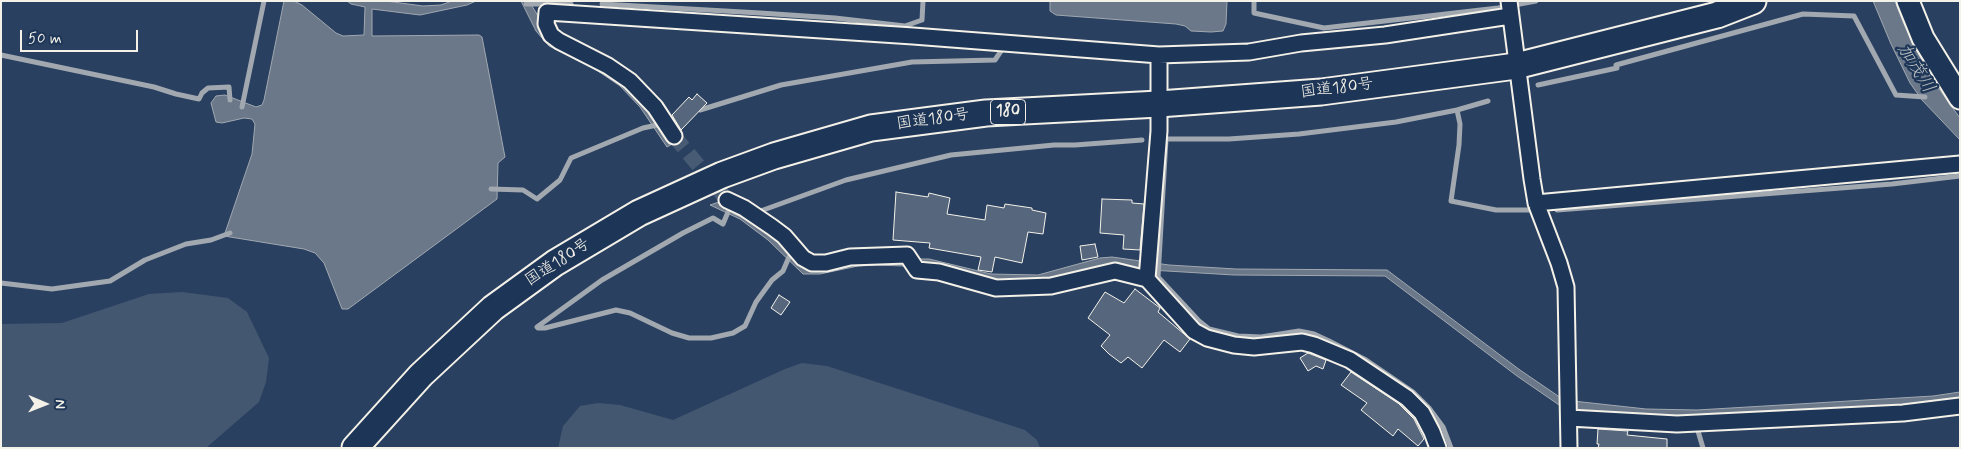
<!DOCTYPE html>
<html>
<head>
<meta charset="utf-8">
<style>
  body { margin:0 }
  #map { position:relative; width:1961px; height:449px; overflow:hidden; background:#2a4060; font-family:Mynerve,sans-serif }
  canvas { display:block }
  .frame { position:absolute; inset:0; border:2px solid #f4f1e8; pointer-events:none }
  .north { position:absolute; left:20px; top:379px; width:50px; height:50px; -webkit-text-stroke:4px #1d3557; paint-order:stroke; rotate:91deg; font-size:14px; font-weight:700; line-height:20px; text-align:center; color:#f4f1e8 }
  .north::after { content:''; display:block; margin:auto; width:18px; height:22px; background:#f4f1e8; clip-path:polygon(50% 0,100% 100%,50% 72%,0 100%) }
  .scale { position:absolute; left:20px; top:30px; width:118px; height:22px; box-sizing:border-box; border:2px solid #f4f1e8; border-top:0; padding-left:6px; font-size:15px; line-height:18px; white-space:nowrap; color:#f4f1e8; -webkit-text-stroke:4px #1d3557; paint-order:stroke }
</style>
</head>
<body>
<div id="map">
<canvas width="1961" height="449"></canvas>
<div class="frame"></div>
<div class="north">N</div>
<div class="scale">50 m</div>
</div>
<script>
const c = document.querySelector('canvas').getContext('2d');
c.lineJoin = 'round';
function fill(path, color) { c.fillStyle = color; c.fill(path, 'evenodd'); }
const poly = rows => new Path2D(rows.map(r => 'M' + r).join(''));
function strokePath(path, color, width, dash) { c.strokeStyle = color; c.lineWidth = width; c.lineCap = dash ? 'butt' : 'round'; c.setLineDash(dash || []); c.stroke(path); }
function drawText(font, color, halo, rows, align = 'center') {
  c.font = font + ' Mynerve,"Klee One",sans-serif'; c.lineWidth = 4.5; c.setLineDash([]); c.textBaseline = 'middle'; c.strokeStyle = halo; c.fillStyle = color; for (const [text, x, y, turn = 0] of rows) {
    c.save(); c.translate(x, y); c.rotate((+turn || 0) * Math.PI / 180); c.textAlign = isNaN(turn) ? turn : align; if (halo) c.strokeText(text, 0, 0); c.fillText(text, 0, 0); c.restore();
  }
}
fill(poly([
  [182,292,228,298,247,312,269,358,266,382,259,402,206,448,1,448,1,324,62,323,149,294],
  [802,363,827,366,1025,430,1037,440,1040,448,558,448,563,426,580,406,598,403,620,405,673,420,785,369]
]), '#445771');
const water = poly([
  [284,1,294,1,302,5,336,33,343,36,364,35,365,7,351,4,347,1,386,1,423,6,441,5,452,1,476,1,467,5,420,15,372,9,372,36,479,35,482,37,505,157,498,163,497,199,348,309,342,309,324,263,315,253,304,249,224,236,252,154,255,124,252,119,244,118,222,123,216,122,211,103,216,96,225,95,256,107,262,105,264,100,284,1],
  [521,1,529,1,541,21,629,85,674,143,667,147,640,107,620,86,592,67,549,46,536,31,521,1],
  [1050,1,1227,1,1226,24,1223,31,1211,32,1191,31,1185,26,1176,24,1056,15,1050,11,1050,1],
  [1873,1,1895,1,1903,22,1929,75,1960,118,1960,140,1922,100,1910,83,1891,44,1873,1],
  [719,202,734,214,764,227,808,266,889,259,929,259,991,274,1038,275,1100,258,1112,257,1169,265,1236,269,1387,270,1520,370,1564,400,1646,409,1697,410,1933,396,1960,392,1960,402,1734,418,1582,415,1562,407,1517,376,1385,276,1234,275,1150,270,1005,283,933,267,877,265,858,266,820,274,803,274,768,240,740,219,710,205,719,202]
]);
fill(water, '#6a788a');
strokePath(water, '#a1a8b0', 1);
strokePath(poly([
  [1254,1,1254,13,1324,28,1498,8,1536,1],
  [526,4,571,4],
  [602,4,760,13,835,18,905,26,922,20,923,1],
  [1,55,154,87,176,94,199,99,202,93,208,88,229,87,230,100],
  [1538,85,1617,68,1616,65,1803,14,1854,16,1896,95,1925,97],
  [242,107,264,1],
  [700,110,781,85,912,62,995,60,1001,51],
  [1457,110,1460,124,1459,145,1451,201,1496,210,1531,210],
  [491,189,523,190,537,199,560,180,571,158,643,128,657,125],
  [1557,210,1892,184,1960,176],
  [755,213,846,180,951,155,1054,145,1075,145,1142,140],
  [1,283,52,289,110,281,145,260,186,244,211,240,230,233],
  [537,327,602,280,683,233,713,218,723,224,728,212],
  [538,328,545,328,616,310,630,313,672,333,689,338,711,338,733,333,745,326,756,302,772,280,783,271,789,257],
  [1698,431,1703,448],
  [1451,448,1443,427,1429,408,1413,392,1366,360,1329,341,1314,334,1299,331,1261,337,1238,336,1209,329,1199,321,1158,277,1166,139,1229,139,1299,134,1396,122,1457,110,1488,101]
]), '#a1a8b0', 5);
const building = poly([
  [697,94,707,103,681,130,672,115,689,97,692,100,697,94],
  [896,192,928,197,929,193,950,198,947,214,985,220,987,205,1004,208,1005,204,1032,208,1032,210,1046,213,1043,234,1028,232,1022,263,995,257,992,272,978,270,981,257,929,248,930,243,893,240,896,192],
  [1102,199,1132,200,1132,203,1144,204,1140,250,1123,249,1124,235,1100,233,1102,199],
  [1095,244,1098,257,1082,260,1080,246,1095,244],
  [1135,289,1160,308,1158,312,1190,339,1180,352,1164,340,1142,368,1128,357,1121,363,1109,354,1101,346,1110,335,1088,318,1105,292,1124,303,1135,289],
  [779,295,790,302,781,315,771,308,779,295],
  [1308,353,1326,360,1323,369,1316,366,1308,371,1300,358,1308,353],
  [1351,372,1398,403,1414,419,1424,439,1418,446,1398,429,1393,436,1361,410,1367,403,1341,385,1351,372],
  [1598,429,1628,431,1627,435,1667,439,1667,448,1598,448,1599,444,1597,444,1598,429]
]);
fill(building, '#56677d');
strokePath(building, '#f4f1e8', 1);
strokePath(poly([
  [674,136,727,200]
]), '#485b74', 15, [15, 8]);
const minor = poly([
  [1509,1,1532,179,1536,203,1559,263,1566,287,1569,448],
  [1159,55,1249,52,1301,43,1385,35,1510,16],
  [674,136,655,107,630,81,608,66,559,41,551,35,546,24,547,12,913,36,1159,55,1159,131,1147,279],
  [727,200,744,208,772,227,784,236,803,258,812,263,826,263,850,257,907,255,917,270,939,272,996,288,1051,286,1115,271,1147,279,1194,331,1207,338,1234,345,1254,347,1302,342,1314,345,1350,360,1407,398,1422,413,1432,432,1438,448],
  [1536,203,1960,164],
  [1569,418,1677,424,1903,413,1960,406]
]);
const secondary = poly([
  [1908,1,1923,38,1960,98]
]);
const trunk = poly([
  [355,448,421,375,493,308,555,263,639,213,722,175,774,156,871,128,986,113,1159,104,1321,92,1516,66,1717,15,1753,1]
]);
strokePath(minor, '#f4f1e8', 19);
strokePath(secondary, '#f4f1e8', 25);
strokePath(trunk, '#f4f1e8', 29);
strokePath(minor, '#1d3557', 15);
strokePath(secondary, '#1d3557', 21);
strokePath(trunk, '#1d3557', 25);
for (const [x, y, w] of [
  [1008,112,35]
]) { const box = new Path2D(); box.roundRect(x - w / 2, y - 12.5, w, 25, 4); c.fillStyle = '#1d3557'; c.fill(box); strokePath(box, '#f4f1e8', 1); }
drawText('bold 15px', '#f4f1e8', null, [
  ["180",1008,112]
]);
drawText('16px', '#f4f1e8', '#1d3557', [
  ["国道180号",1337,89,-7],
  ["国道180号",933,120,-8],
  ["国道180号",558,263,-33]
]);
drawText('italic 18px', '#bdc1c2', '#1d3557', [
  ["加茂川",1915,69,58]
]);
</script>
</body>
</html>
